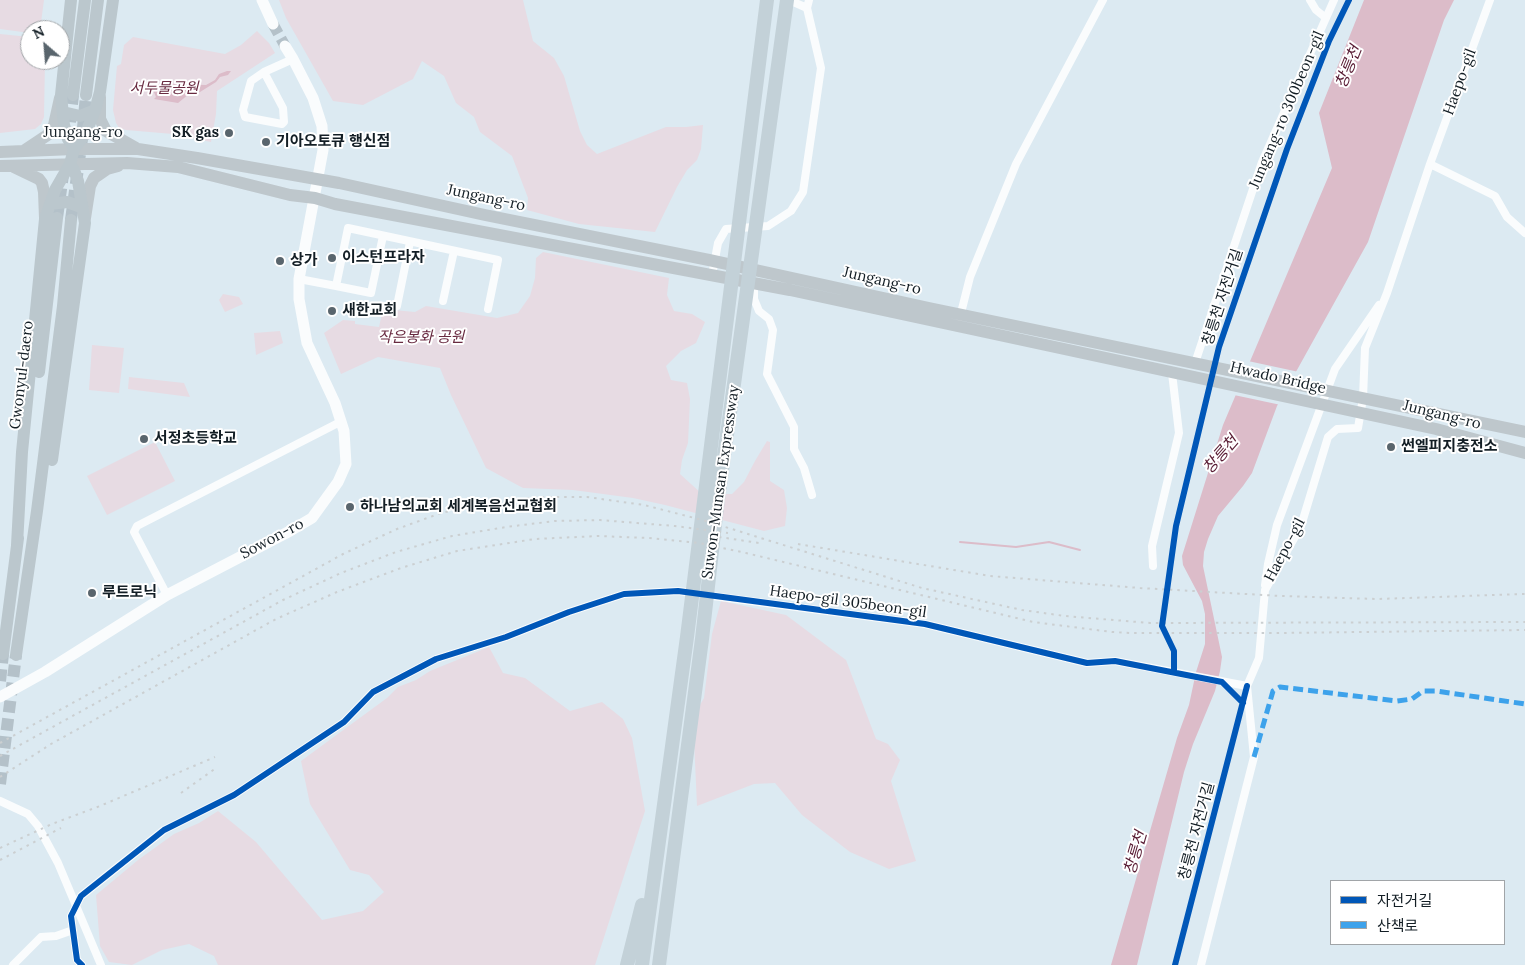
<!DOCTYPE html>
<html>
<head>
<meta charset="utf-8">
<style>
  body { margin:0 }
  #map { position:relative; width:1525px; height:965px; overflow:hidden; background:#dceaf2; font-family:Lora,"Noto Sans KR",serif }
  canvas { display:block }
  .legend { position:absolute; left:1330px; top:880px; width:175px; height:65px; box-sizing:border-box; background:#fff; border:1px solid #a1a5a8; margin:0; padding:6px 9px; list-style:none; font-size:15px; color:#131e25 }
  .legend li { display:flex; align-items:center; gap:10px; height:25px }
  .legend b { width:25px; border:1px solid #a1a5a8 }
  .north { position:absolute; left:20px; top:20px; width:50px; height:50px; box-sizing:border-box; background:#fff; border:1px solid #a1a5a8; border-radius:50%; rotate:333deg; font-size:14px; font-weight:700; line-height:20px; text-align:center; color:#131e25 }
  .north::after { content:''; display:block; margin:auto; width:18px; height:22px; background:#59656d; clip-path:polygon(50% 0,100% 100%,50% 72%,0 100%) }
</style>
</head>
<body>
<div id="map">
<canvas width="1525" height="965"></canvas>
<ul class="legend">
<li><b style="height:6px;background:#0057b8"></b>자전거길</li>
<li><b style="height:6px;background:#3da2eb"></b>산책로</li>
</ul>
<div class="north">N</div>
</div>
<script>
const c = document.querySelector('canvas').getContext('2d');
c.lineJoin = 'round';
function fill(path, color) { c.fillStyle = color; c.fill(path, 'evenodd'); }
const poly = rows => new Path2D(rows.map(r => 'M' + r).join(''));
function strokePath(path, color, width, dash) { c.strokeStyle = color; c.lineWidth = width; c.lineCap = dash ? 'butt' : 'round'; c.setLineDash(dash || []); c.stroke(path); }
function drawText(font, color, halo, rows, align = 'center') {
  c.font = font + ' Lora,"Noto Sans KR",serif'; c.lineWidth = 4; c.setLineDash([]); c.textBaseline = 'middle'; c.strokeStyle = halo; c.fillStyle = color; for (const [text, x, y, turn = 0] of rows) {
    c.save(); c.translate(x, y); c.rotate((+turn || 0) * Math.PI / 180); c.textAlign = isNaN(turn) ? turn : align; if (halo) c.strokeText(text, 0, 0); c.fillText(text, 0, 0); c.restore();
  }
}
fill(poly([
  [0,0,44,0,40,30,30,30,30,33,0,29],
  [279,0,523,0,533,41,554,58,564,76,580,131,587,145,597,154,666,127,686,127,703,125,701,149,697,160,687,170,677,187,655,232,579,224,527,210,528,198,512,156,480,132,474,117,456,103,444,76,422,61,413,79,363,105,333,101,286,18],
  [257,31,269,43,275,53,217,91,216,114,211,142,173,134,126,130,119,128,116,123,113,110,117,66,121,64,124,45,133,37,225,54,241,45],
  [0,34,30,37,30,60,45,60,44,117,41,124,35,129,0,133],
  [543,252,669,278,667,295,674,311,692,314,705,322,696,343,681,351,666,366,671,380,687,383,690,399,688,443,682,460,680,474,702,494,732,494,744,482,755,461,767,441,770,442,770,481,784,490,787,508,785,526,764,531,665,505,633,498,573,490,523,488,486,468,451,395,440,368,378,357,341,374,324,333,343,320,355,321,355,324,379,327,383,309,415,312,426,306,497,318,518,313,530,296,535,278,536,258],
  [223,294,239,297,243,304,225,312,219,300],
  [280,331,283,343,256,355,254,333],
  [92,345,124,348,119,393,89,390],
  [129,377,184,383,190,397,128,389],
  [155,442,175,481,107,515,87,476],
  [721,601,786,615,846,660,876,739,888,744,900,760,891,781,916,861,889,869,850,852,802,815,775,783,754,784,697,806,694,740,697,710,704,698,712,634],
  [489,647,503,673,525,678,570,711,602,702,623,719,632,738,645,811,595,965,218,965,214,956,189,944,162,950,132,965,109,962,100,946,96,895,138,860,174,834,199,823,218,811,256,842,322,920,363,911,384,892,369,875,350,870,310,804,301,761,387,698,398,687,416,680,430,671]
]), '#e7dbe3');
fill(poly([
  [1364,0,1454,0,1444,20,1368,242,1277,406,1252,473,1243,486,1218,516,1208,539,1204,552,1203,566,1222,657,1220,671,1215,691,1193,744,1184,772,1137,965,1111,965,1177,738,1189,705,1196,672,1205,644,1205,614,1202,601,1183,565,1182,556,1223,425,1332,168,1319,113],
  [227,71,231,71,228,75,220,77,216,82,200,92,189,94,178,103,154,99,156,97,153,90,147,91,142,90,141,81,161,86,169,84,206,85,215,80,219,74]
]), '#dcbcc9');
fill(poly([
  [1248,361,1299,372,1281,405,1234,395]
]), '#dceaf2');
strokePath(poly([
  [960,542,1016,547,1049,542,1080,550]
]), '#dcbcc9', 2);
strokePath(poly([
  [273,24,285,46]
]), '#b4c1c9', 11, [11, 5.5]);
strokePath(poly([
  [68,140,73,95],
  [57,218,63,175],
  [71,220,82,139,86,95],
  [0,681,3,654],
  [0,784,16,655]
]), '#b4c1c9', 12, [12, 6]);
strokePath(poly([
  [789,0,807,8],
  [1310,0,1316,10,1326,18],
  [264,72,283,108,284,122,282,124,245,117,243,110,251,81,264,72,293,59],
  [1430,164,1495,196,1507,217,1525,233],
  [712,275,718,243,726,229,768,226,791,211,803,192,821,68,807,8,809,0],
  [299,279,336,286,348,228,498,260,488,309],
  [754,283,754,299,759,311,769,319,773,330,767,374,794,427,794,449,804,468,812,495],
  [336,286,371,293,383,236],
  [443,301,454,251],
  [397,306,410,242],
  [960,317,970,277,1016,164,1103,0],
  [1195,363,1262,162,1334,0],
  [1153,566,1152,546,1179,433,1172,373],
  [1265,585,1268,564,1277,525,1335,369,1379,305],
  [167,595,134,532,137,526,342,421],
  [705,595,925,624,1087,663,1115,661,1247,686],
  [0,801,28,814,38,826,58,863,101,965],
  [13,965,41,937,56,936,73,930],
  [82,965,77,960,71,916,81,896,164,830,234,795,344,722,373,692,436,659,506,637,569,612,624,594,678,591,694,593],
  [1201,965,1254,757,1247,686,1259,658,1265,590,1301,526,1328,437,1337,429,1358,428,1363,398,1365,348,1387,293,1430,164,1490,0]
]), '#fafcfd', 8);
strokePath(poly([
  [262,0,273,24],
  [0,697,45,672,167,595,290,531,312,518,338,482,346,464,344,431,335,403,307,343,299,299,299,279,323,150,322,126,313,98,293,59,285,46]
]), '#fafcfd', 11);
strokePath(poly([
  [100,97,100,119,106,131,136,148],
  [25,150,49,134,54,125,60,98],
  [0,152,74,149,138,149,197,158,339,183,485,215,709,260,929,308,1525,432],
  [0,166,127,163,178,167,290,195,315,198,335,204,790,290,1436,429,1525,453],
  [14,167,39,179,42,183,44,192,45,218],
  [85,218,90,186,94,178,107,169,118,166]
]), '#bec7cc', 12);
strokePath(poly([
  [71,0,61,95,64,125,68,139,74,149],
  [73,95,85,0],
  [86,95,98,0],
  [63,112,80,116,95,110],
  [50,204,67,202,81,207],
  [39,372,57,218],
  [52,460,85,223,78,181,74,170,70,164],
  [17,545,22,452,45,219,55,190,70,164,74,149,86,133,95,110,100,92,113,0],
  [3,654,18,538],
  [16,655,37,511,63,306,71,220]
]), '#bbc7cd', 12);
strokePath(poly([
  [627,965,642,905],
  [642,965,687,637,767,0],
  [659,965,702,639,717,507,787,0]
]), '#c3d1d8', 14);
strokePath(poly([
  [719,537,759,543],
  [798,544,990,576,1140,588,1281,596,1377,599,1525,594],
  [0,743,343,554,397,529,441,513,484,504,539,497,587,497,644,505,706,521,922,588,1022,610,1065,616,1150,623,1525,622],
  [0,756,283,600,341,573,396,552,452,536,506,527,555,521,600,520,637,523,675,526,728,533],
  [0,777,51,744,276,619,337,592,401,568,457,551,535,539,598,536,649,538,699,543,746,553,1033,622,1112,632,1131,633,1279,633,1525,630],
  [181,793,216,768],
  [0,848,52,824,100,806,215,757],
  [0,860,61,828]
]), '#cbcfd1', 2, [2.5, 5]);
strokePath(poly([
  [1254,757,1273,691,1280,687,1397,701,1412,699,1423,691,1436,691,1525,704]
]), '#3da2eb', 5, [10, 5]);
strokePath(poly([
  [1174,672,1174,651,1162,626,1176,526,1219,347,1287,149,1329,41,1349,0],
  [82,965,77,960,71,916,81,896,164,830,234,795,344,722,373,692,436,659,506,637,569,612,624,594,678,591,925,624,1087,663,1115,661,1222,682,1243,703],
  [1175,965,1247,686]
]), '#0057b8', 6);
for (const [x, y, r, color] of [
  [229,133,5,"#59656d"],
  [266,142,5,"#59656d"],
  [332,258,5,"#59656d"],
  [280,261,5,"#59656d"],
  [332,311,5,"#59656d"],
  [144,439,5,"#59656d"],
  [1391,447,5,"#59656d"],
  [350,507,5,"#59656d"],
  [92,593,5,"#59656d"]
]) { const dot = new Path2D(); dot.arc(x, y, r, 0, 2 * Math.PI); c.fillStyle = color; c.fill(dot); strokePath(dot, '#fff', 2); }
drawText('15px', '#131e25', '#fff', [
  ["Haepo-gil",1460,82,-70],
  ["Jungang-ro 300beon-gil",1287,110,-67],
  ["Jungang-ro",83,133],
  ["Jungang-ro",486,198,12],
  ["Jungang-ro",882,281,13],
  ["창릉천 자전거길",1223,297,-72],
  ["Gwonyul-daero",22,375,-83],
  ["Hwado Bridge",1278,378,13],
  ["Jungang-ro",1442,415,14],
  ["Suwon-Munsan Expressway",721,482,-82],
  ["Sowon-ro",272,539,-28],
  ["Haepo-gil",1285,550,-62],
  ["Haepo-gil 305beon-gil",848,602,8],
  ["창릉천 자전거길",1197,831,-75]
]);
drawText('italic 15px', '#682a40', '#fff', [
  ["서두물공원",164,89],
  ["작은봉화 공원",421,338]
]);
drawText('bold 15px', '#131e25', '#fff', [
  ["SK gas",219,133,"right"],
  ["기아오토큐 행신점",276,142],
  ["이스턴프라자",342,258],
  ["상가",290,261],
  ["새한교회",342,311],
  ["서정초등학교",154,439],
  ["썬엘피지충전소",1401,447],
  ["하나남의교회 세계복음선교협회",360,507],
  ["루트로닉",102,593]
], 'left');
drawText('italic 16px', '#581b33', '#fff', [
  ["창릉천",1349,67,-68],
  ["창릉천",1221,455,-49],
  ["창릉천",1136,853,-74]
]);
</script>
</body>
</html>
